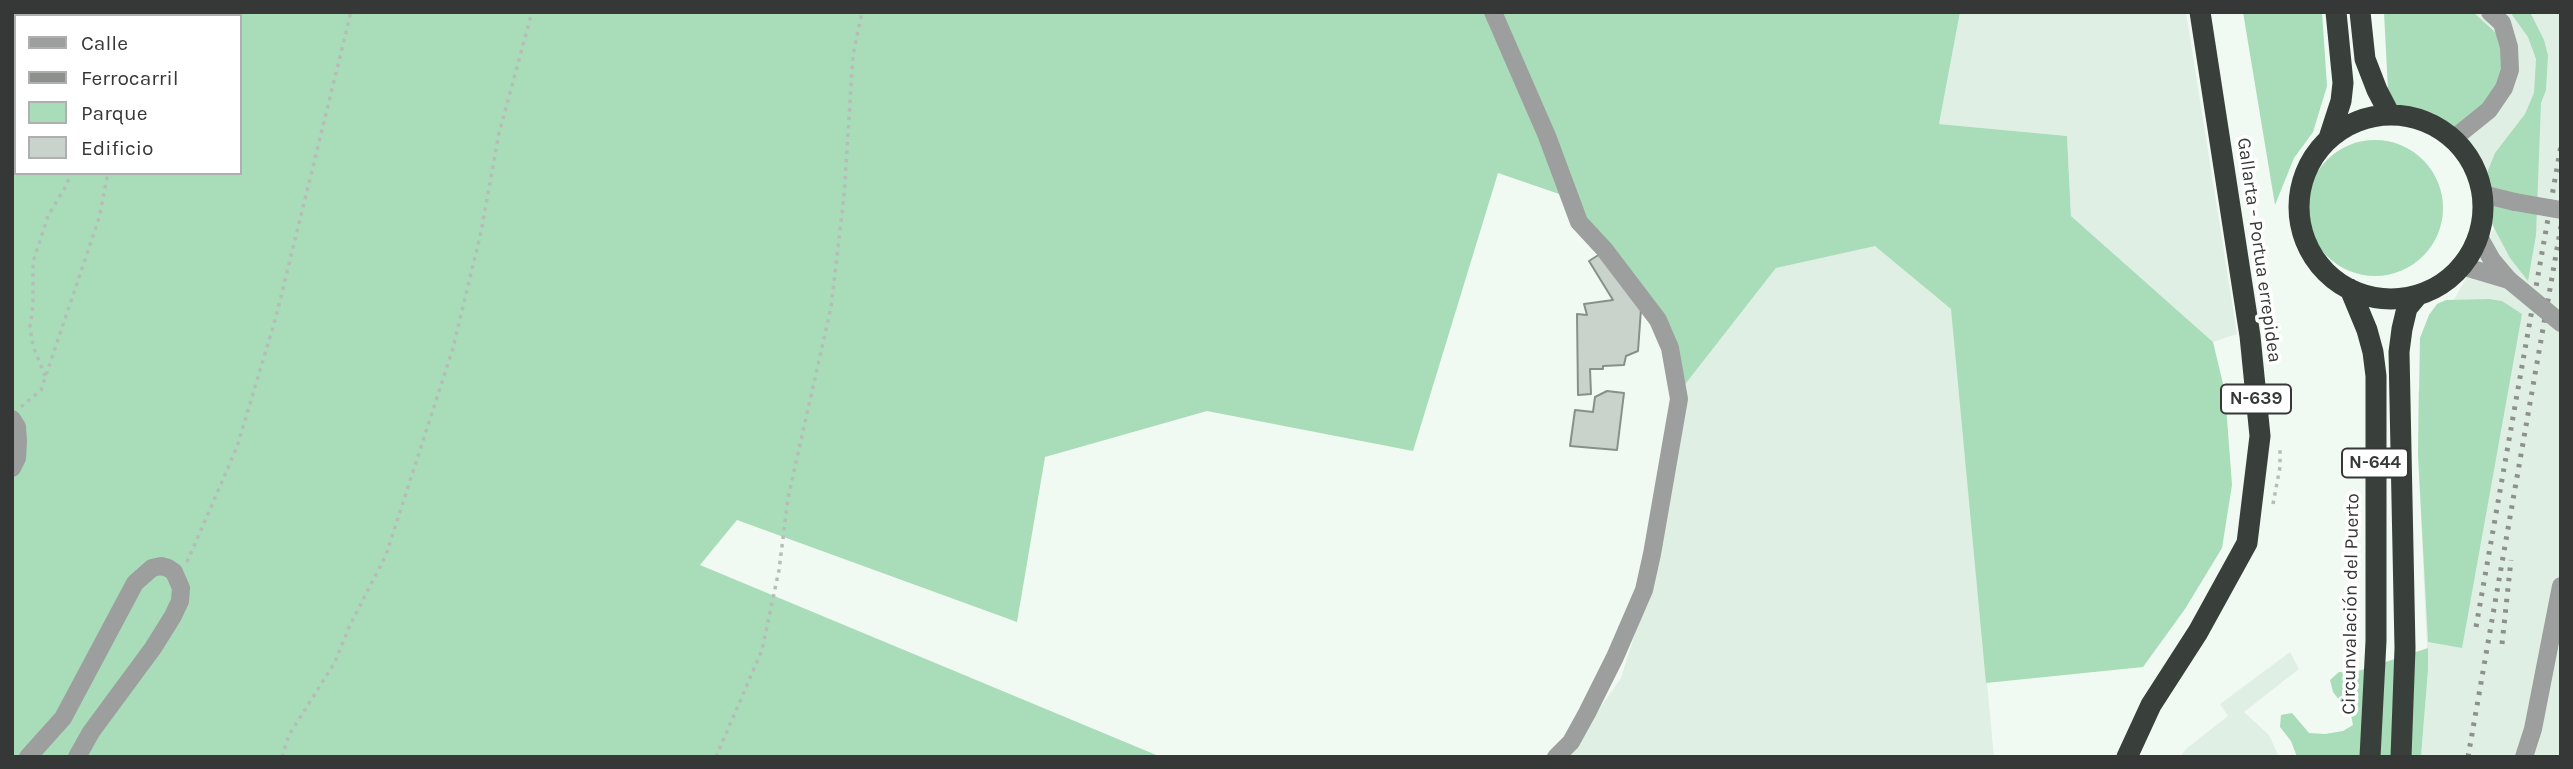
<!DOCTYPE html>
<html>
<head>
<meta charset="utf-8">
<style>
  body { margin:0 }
  #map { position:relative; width:2573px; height:769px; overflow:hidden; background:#f1f9f3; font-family:Karla,sans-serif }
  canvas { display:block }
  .frame { position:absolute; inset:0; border:14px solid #353836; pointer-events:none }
  .legend { position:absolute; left:14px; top:14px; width:228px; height:161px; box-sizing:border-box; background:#fff; border:2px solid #aeafaf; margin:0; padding:9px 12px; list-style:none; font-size:21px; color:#353836 }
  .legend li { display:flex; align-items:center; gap:14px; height:35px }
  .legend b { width:35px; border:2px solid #aeafaf }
</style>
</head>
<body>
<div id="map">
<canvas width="2573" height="769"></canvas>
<div class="frame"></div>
<ul class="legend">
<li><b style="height:9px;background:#9c9f9d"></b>Calle</li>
<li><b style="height:9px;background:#8c918d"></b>Ferrocarril</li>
<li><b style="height:19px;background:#a9dcb8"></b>Parque</li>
<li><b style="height:19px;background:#cad2cc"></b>Edificio</li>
</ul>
</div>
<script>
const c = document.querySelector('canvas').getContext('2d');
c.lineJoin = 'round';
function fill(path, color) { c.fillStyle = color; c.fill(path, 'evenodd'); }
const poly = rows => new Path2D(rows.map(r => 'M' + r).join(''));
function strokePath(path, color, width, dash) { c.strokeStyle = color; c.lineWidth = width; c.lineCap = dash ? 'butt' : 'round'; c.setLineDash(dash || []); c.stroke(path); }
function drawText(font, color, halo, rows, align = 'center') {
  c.font = font + ' Karla,sans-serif'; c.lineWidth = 7; c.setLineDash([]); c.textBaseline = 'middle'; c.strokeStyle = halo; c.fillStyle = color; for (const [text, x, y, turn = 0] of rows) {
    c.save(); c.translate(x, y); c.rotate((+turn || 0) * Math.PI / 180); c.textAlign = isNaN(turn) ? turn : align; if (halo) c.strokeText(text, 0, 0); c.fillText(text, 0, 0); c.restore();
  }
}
fill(poly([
  [1960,12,2186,12,2237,334,2213,342,2071,216,2067,136,1939,124],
  [2397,12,2561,12,2561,757,2421,757,2428,670,2418,454,2418,393,2443,319,2496,225,2485,178,2418,106],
  [1875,245,1952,309,1994,757,1566,757,1621,678,1656,567,1683,387,1776,268],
  [2290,652,2299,669,2244,712,2269,735,2279,757,2180,757,2186,749,2228,716,2220,704]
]), '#e0efe4');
fill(poly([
  [12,12,1960,12,1939,124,2067,136,2071,216,2213,342,2225,392,2232,485,2222,548,2185,609,2143,667,1986,683,1951,309,1875,246,1776,268,1683,387,1659,327,1565,196,1498,173,1413,451,1207,411,1045,457,1017,622,737,520,700,565,1161,757,12,757],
  [16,16,240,16,240,173,16,173],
  [2243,12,2322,12,2327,86,2313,132,2294,158,2275,205],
  [2384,12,2473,12,2496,33,2504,53,2500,91,2446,135,2410,124,2402,118,2394,107,2388,90],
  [2510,12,2530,12,2544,40,2548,55,2546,90,2541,103,2536,235,2528,281,2510,258,2491,222,2486,201,2485,178,2495,153,2525,114,2534,93,2536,59,2528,37],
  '2307 208a68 68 0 1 1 136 0a68 68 0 1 1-136 0Z',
  [2489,299,2502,301,2522,314,2462,648,2428,642,2418,454,2420,338,2429,315,2437,304,2446,300],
  [2428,648,2428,670,2421,757,2297,757,2291,741,2280,727,2281,715,2292,713,2309,733,2325,734,2343,731,2353,725,2351,715,2333,692,2330,680,2339,672,2352,673]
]), '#a9dcb8');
const building = poly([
  [1600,254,1641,309,1638,351,1626,356,1624,365,1603,366,1603,369,1590,369,1591,394,1578,395,1577,314,1587,315,1584,304,1613,300,1589,261,1600,254],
  [1607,391,1624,393,1617,450,1570,446,1575,410,1593,412,1595,397,1607,391]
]);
fill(building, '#cad2cc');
strokePath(building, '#88908a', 2);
strokePath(poly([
  [37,12,37,16],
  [138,16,138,12],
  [45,376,33,346,30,327,33,305,33,262,48,216,66,186,69,178,67,173],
  [21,407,41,390,99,218,108,173],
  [2273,504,2280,467,2280,449],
  [187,562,237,447,276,317,351,12],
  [282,757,289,735,335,662,350,625,386,555,453,348,481,232,499,133,532,12],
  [716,757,762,650,779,570,788,498,831,307,844,196,853,55,862,12]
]), '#b6bdb8', 3.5, [3.5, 5]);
strokePath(poly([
  [1493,12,1547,136,1579,222,1604,249,1658,320,1670,348,1679,399,1652,554,1644,590,1615,657,1587,713,1571,742,1556,757],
  [2453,139,2489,110,2504,88,2510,70,2509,47,2502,23,2490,12],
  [2482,194,2515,202],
  [2462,266,2509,280,2492,260,2479,237],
  [12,419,17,427,18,441,17,458,12,468],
  [28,757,63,718,135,583,152,568,161,566,168,568,174,572,181,588,180,601,173,616,153,648,91,732,77,757],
  [2524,757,2533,729,2561,586]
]), '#9c9f9d', 18);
strokePath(poly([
  [2360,12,2365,59,2377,90,2390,115],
  '2299 207a92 92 0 1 1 184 0a92 92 0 1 1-184 0Z',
  [2329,138,2341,101,2343,83,2336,12],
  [2350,289,2367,330,2373,352,2376,376,2376,641,2370,757],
  [2127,757,2151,705,2198,632,2247,543,2260,436,2250,336,2200,12],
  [2401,757,2405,648,2399,352,2402,329,2407,308,2417,296]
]), '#39403b', 21);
strokePath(poly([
  [2476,627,2561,145],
  [2502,644,2511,560],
  [2468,757,2561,226]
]), '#8c918d', 5, [3.5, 7]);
strokePath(poly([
  [2515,202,2561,210],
  [2509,280,2561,323]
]), '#9c9f9d', 18);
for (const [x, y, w] of [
  [2256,399,70],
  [2375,463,66]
]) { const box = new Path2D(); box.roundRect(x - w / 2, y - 14.5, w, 29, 5); c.fillStyle = '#fff'; c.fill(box); strokePath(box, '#353836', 2); }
drawText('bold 18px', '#353836', null, [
  ["N-639",2256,399],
  ["N-644",2375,463]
]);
drawText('19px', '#353836', '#fff', [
  ["Gallarta - Portua errepidea",2259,250,82],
  ["Circunvalación del Puerto",2351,604,-89]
]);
</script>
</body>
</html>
